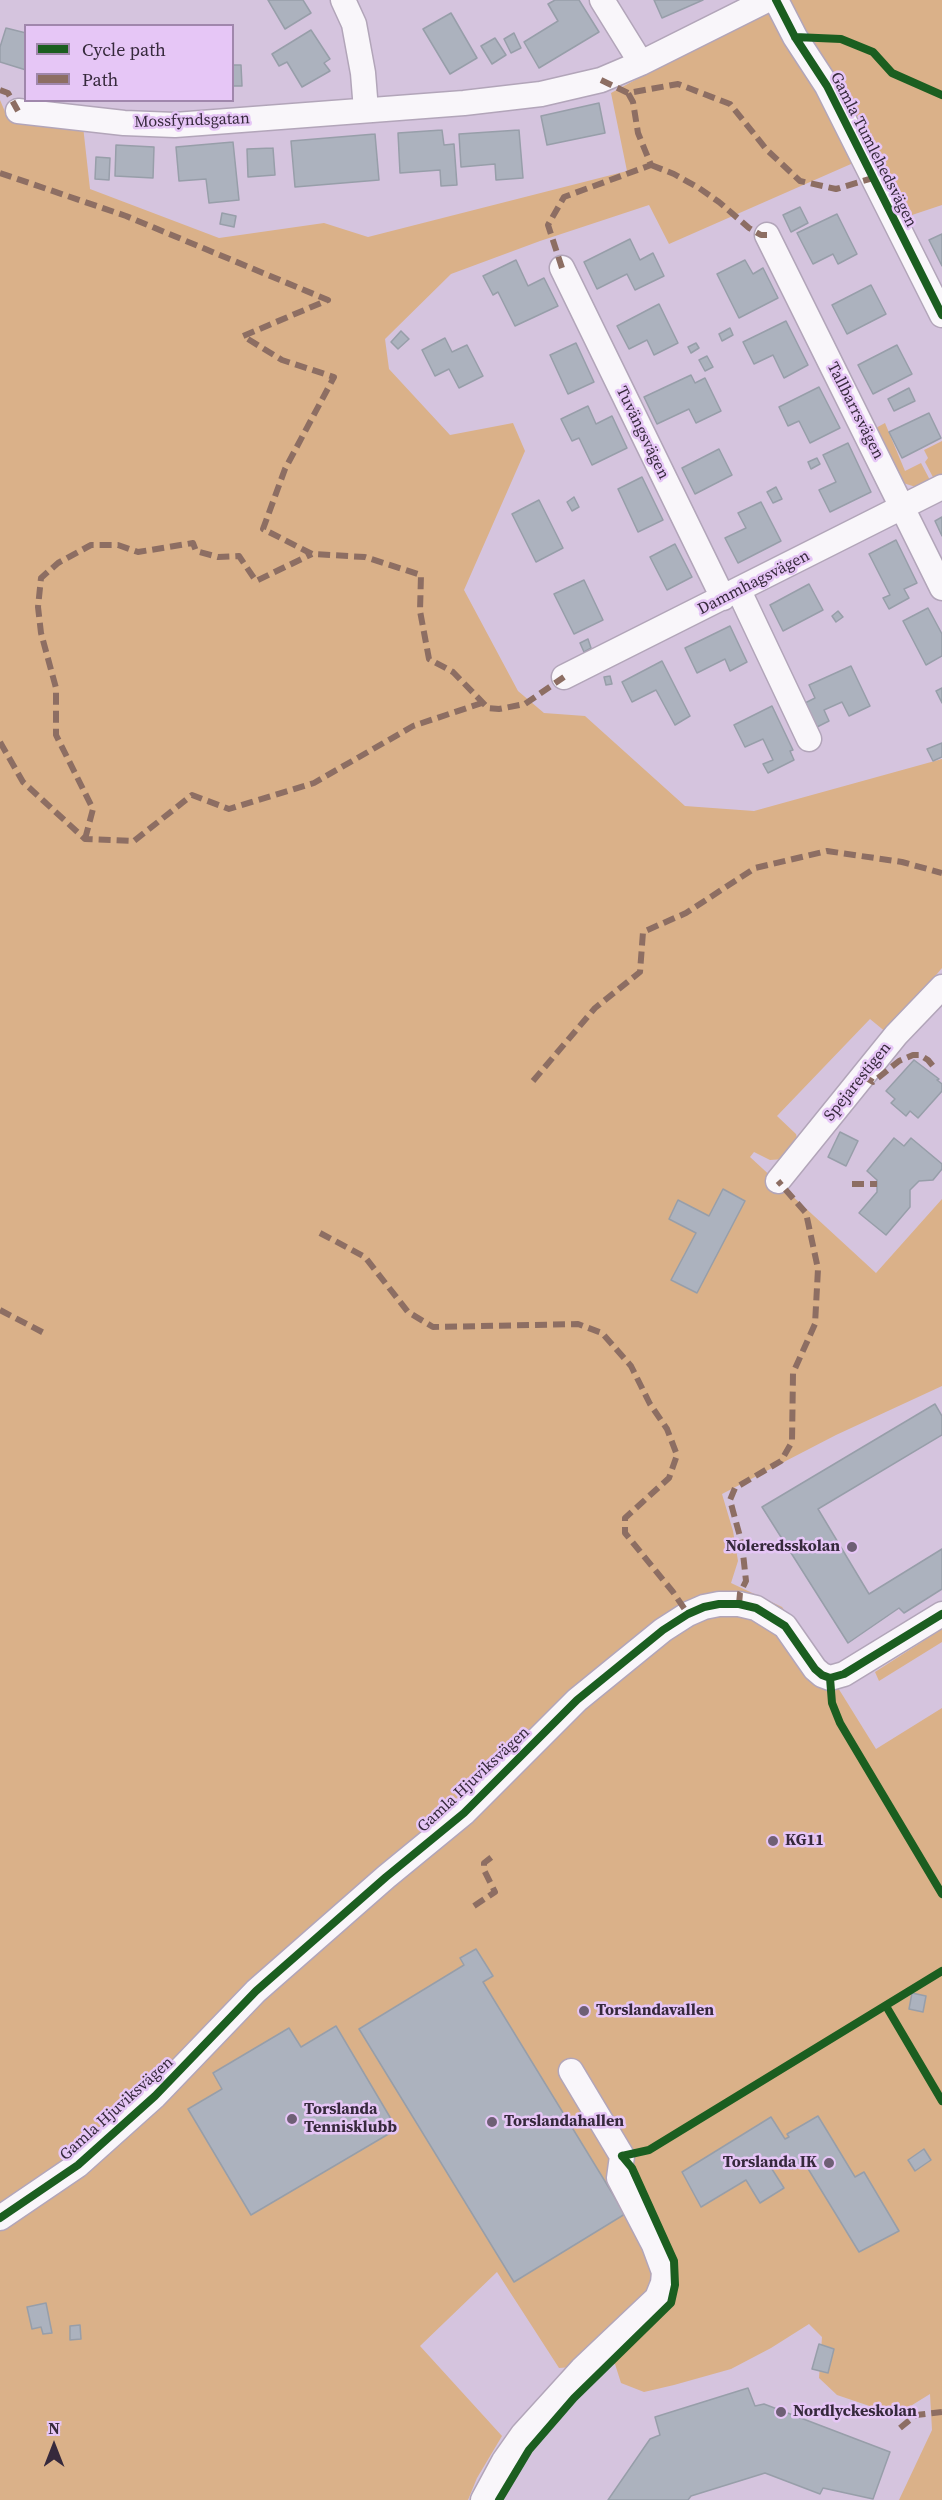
<!DOCTYPE html>
<html>
<head>
<meta charset="utf-8">
<style>
  body { margin:0 }
  #map { position:relative; width:942px; height:2500px; overflow:hidden; background:#d5c4de; font-family:"Source Serif 4",serif }
  canvas { display:block }
  .legend { position:absolute; left:24px; top:24px; width:210px; height:78px; box-sizing:border-box; background:#e6c6f6; border:2px solid #a087ac; margin:0; padding:8px 10px; list-style:none; font-size:18px; color:#36293c }
  .legend li { display:flex; align-items:center; gap:12px; height:30px }
  .legend b { width:30px; border:2px solid #a087ac }
  .north { position:absolute; left:24px; top:2416px; width:60px; height:60px; -webkit-text-stroke:4px #e6c6f6; paint-order:stroke; rotate:0deg; font-size:16px; font-weight:700; line-height:24px; text-align:center; color:#36293c }
  .north::after { content:''; display:block; margin:auto; width:21px; height:27px; background:#36293c; clip-path:polygon(50% 0,100% 100%,50% 72%,0 100%) }
</style>
</head>
<body>
<div id="map">
<canvas width="942" height="2500"></canvas>
<ul class="legend">
<li><b style="height:8px;background:#1b5e20"></b>Cycle path</li>
<li><b style="height:8px;background:#8d6e63"></b>Path</li>
</ul>
<div class="north">N</div>
</div>
<script>
const c = document.querySelector('canvas').getContext('2d');
c.lineJoin = 'round';
function fill(path, color) { c.fillStyle = color; c.fill(path, 'evenodd'); }
const poly = rows => new Path2D(rows.map(r => 'M' + r).join(''));
function strokePath(path, color, width, dash) { c.strokeStyle = color; c.lineWidth = width; c.lineCap = dash ? 'butt' : 'round'; c.setLineDash(dash || []); c.stroke(path); }
function drawText(font, color, halo, rows, align = 'center') {
  c.font = font + ' "Source Serif 4",serif'; c.lineWidth = 5; c.setLineDash([]); c.textBaseline = 'middle'; c.strokeStyle = halo; c.fillStyle = color; for (const [text, x, y, turn = 0] of rows) {
    c.save(); c.translate(x, y); c.rotate((+turn || 0) * Math.PI / 180); c.textAlign = isNaN(turn) ? turn : align; if (halo) c.strokeText(text, 0, 0); c.fillText(text, 0, 0); c.restore();
  }
}
fill(poly([
  [783,0,942,0,942,205,912,215,876,153,669,244,649,205,540,241,451,274,385,339,389,369,450,435,513,423,525,451,464,590,518,691,544,713,585,716,685,806,754,811,942,759,942,968,887,1033,870,1019,777,1116,796,1134,798,1142,784,1159,770,1160,754,1152,750,1157,876,1273,942,1199,942,1386,836,1435,722,1494,733,1531,738,1561,731,1583,782,1607,822,1662,876,1749,942,1708,942,2500,899,2500,932,2430,930,2394,896,2415,837,2395,819,2378,822,2337,809,2324,771,2348,731,2369,674,2385,644,2392,621,2383,615,2364,559,2368,497,2272,420,2346,502,2436,477,2478,468,2500,0,2500,0,100,6,114,83,126,90,189,219,238,324,223,368,237,627,171,611,93],
  [885,423,905,471,921,463,931,482,919,488,900,482,874,429],
  [942,441,942,477,935,481,925,462,928,458,924,450],
  [942,1629,942,1642,879,1681,875,1672]
]), '#dab189');
const building = poly([
  [268,0,303,0,311,13,285,29,268,0],
  [555,0,579,0,599,32,539,68,524,42,558,21,548,4,555,0],
  [654,0,703,0,662,18,654,0],
  [451,13,477,58,450,74,423,29,451,13],
  [6,28,26,33,26,70,0,62,0,47,6,28],
  [311,30,330,59,324,63,330,71,302,87,287,62,279,66,272,54,311,30],
  [514,33,521,48,511,53,504,39,514,33],
  [495,38,506,55,492,64,481,46,495,38],
  [232,65,241,65,242,86,232,86,232,65],
  [599,103,605,133,547,145,541,116,599,103],
  [442,130,444,145,454,144,457,185,441,186,440,170,400,173,398,133,442,130],
  [519,130,523,178,496,180,495,164,461,167,459,134,519,130],
  [375,134,379,180,295,187,291,141,375,134],
  [233,142,239,200,209,203,206,179,179,181,176,147,233,142],
  [116,145,154,147,153,178,115,176,116,145],
  [273,148,275,175,248,177,247,149,273,148],
  [96,157,110,158,109,180,95,179,96,157],
  [800,207,808,223,791,232,783,215,800,207],
  [222,213,236,216,234,227,220,224,222,213],
  [837,214,857,254,838,264,833,254,813,264,797,233,837,214],
  [942,234,942,266,929,240,942,234],
  [630,239,640,260,653,253,664,276,635,290,627,274,597,289,584,262,630,239],
  [516,260,528,286,544,278,558,306,515,326,498,292,493,295,483,276,516,260],
  [745,260,753,274,763,268,778,298,739,318,717,274,745,260],
  [871,285,886,314,847,334,832,305,871,285],
  [659,304,678,343,654,355,647,340,629,349,617,326,659,304],
  [786,321,808,365,784,378,773,355,754,364,743,342,786,321],
  [730,328,733,335,722,341,719,334,730,328],
  [401,331,409,339,398,349,391,342,401,331],
  [445,338,452,352,467,345,483,376,459,388,449,369,435,376,422,350,445,338],
  [576,343,594,382,568,394,550,355,576,343],
  [696,343,699,348,691,353,688,347,696,343],
  [897,345,912,374,873,394,858,365,897,345],
  [707,356,713,367,705,371,699,360,707,356],
  [691,375,695,383,705,378,721,411,696,423,689,409,657,424,644,397,691,375],
  [819,387,840,428,810,443,799,421,788,426,779,407,819,387],
  [909,388,915,401,894,411,888,399,909,388],
  [588,406,596,424,612,416,627,448,592,465,579,438,572,441,561,419,588,406],
  [929,413,941,438,902,458,889,432,929,413],
  [848,443,871,492,830,512,819,490,836,482,823,455,848,443],
  [719,449,732,475,695,494,682,468,719,449],
  [817,458,820,464,811,469,808,462,817,458],
  [642,477,663,520,638,532,618,489,642,477],
  [776,487,782,499,773,503,767,492,776,487],
  [574,497,579,507,572,511,567,502,574,497],
  [539,500,563,548,536,562,512,514,539,500],
  [761,502,781,541,738,563,725,538,746,528,738,513,761,502],
  [942,517,942,536,935,521,942,517],
  [896,540,917,583,904,589,909,598,889,609,883,598,890,595,869,554,896,540],
  [675,544,692,577,667,590,650,557,675,544],
  [584,580,603,620,574,634,554,594,584,580],
  [809,584,823,610,783,631,770,605,809,584],
  [928,608,942,634,942,656,926,665,903,621,928,608],
  [838,611,843,617,836,622,832,616,838,611],
  [730,626,747,662,730,671,725,659,697,673,685,648,730,626],
  [588,639,591,648,584,652,580,643,588,639],
  [662,661,690,716,675,725,656,690,632,702,622,682,662,661],
  [851,666,870,706,849,716,842,702,824,710,829,721,811,730,799,706,815,698,809,685,851,666],
  [610,676,612,684,606,685,604,677,610,676],
  [942,688,942,703,936,691,942,688],
  [772,706,793,750,790,751,794,760,768,773,763,764,773,760,763,739,745,747,734,725,772,706],
  [942,743,942,757,933,761,927,749,942,743],
  [914,1060,939,1079,937,1080,942,1084,942,1091,918,1118,910,1111,906,1116,891,1103,895,1099,886,1091,914,1060],
  [840,1132,858,1141,846,1166,828,1157,840,1132],
  [894,1138,904,1146,911,1138,942,1164,942,1169,933,1180,919,1181,910,1190,910,1207,886,1235,859,1213,877,1192,877,1180,867,1171,894,1138],
  [723,1189,745,1201,697,1293,671,1280,696,1233,669,1219,678,1200,709,1216,723,1189],
  [935,1404,942,1416,942,1435,818,1509,869,1594,942,1549,942,1589,904,1613,899,1608,848,1643,762,1507,935,1404],
  [476,1949,493,1976,483,1982,625,2214,514,2282,359,2029,464,1965,460,1958,476,1949],
  [912,1993,926,1996,923,2012,909,2009,912,1993],
  [336,2026,397,2129,251,2215,188,2109,222,2089,213,2073,289,2028,301,2047,336,2026],
  [818,2116,855,2177,864,2172,899,2231,859,2252,807,2167,790,2169,780,2159,770,2166,784,2188,760,2203,746,2180,701,2207,682,2172,771,2117,785,2139,789,2137,787,2134,818,2116],
  [924,2149,931,2160,915,2171,908,2160,924,2149],
  [46,2303,52,2333,43,2334,41,2327,32,2329,27,2307,46,2303],
  [80,2325,81,2339,70,2340,70,2326,80,2325],
  [819,2344,834,2349,828,2373,812,2369,819,2344],
  [748,2388,755,2406,764,2404,890,2452,873,2499,823,2488,820,2494,765,2473,691,2496,688,2500,608,2500,650,2439,660,2435,655,2417,748,2388]
]);
fill(building, '#acb2be');
strokePath(building, '#979ea9', 1.5);
const minor = poly([
  [343,0,354,24,363,73,366,110],
  [602,0,641,63],
  [776,0,795,37,827,86,942,315],
  [18,111,124,123,175,125,464,103,541,94,601,80,641,63,767,0],
  [767,235,942,588],
  [562,268,723,598],
  [739,591,809,739],
  [564,677,942,487],
  [778,1181,896,1035,942,987],
  [0,2218,78,2165,155,2096,256,1991,386,1877,464,1813,577,1700,663,1630,688,1614,704,1607,719,1604,739,1604,756,1608,785,1626,815,1669,822,1675,830,1678,844,1674,942,1614],
  [483,2500,504,2461,523,2434,582,2369,657,2298,663,2283,664,2272,654,2245,619,2178,622,2156,571,2071]
]);
strokePath(minor, '#b2a5b9', 27);
strokePath(minor, '#f9f6fa', 24);
strokePath(poly([
  [601,80,628,93,678,84,730,104,767,150,800,181,836,189,873,178],
  [0,90,8,93,18,111],
  [651,165,674,174,699,188,719,202,749,228,761,235,767,235],
  [0,173,126,216,328,300,243,336,282,360,334,377,285,469,263,529,312,554,365,557,421,575,420,611,429,659,453,672,488,708,499,709,525,704,564,677],
  [562,268,548,225,564,197,651,165,638,133,633,102,628,93],
  [0,742,23,782,85,839,134,841,192,795,229,809,314,783,413,726,482,703],
  [85,839,93,809,56,735,56,688,41,633,38,607,41,578,58,563,91,545,118,545,138,552,193,543,196,551,218,557,239,556,256,581,312,554],
  [863,1076,873,1082,899,1061,913,1055,920,1055,928,1060,933,1066,931,1071],
  [533,1081,595,1008,640,972,643,932,686,913,755,868,827,851,902,862,942,873],
  [852,1184,877,1184],
  [320,1233,365,1257,408,1312,433,1327,578,1324,602,1333,631,1366,650,1404,667,1429,677,1455,669,1478,625,1518,625,1533,673,1592,688,1614],
  [0,1310,44,1333],
  [739,1604,740,1593,746,1581,742,1544,730,1500,735,1488,781,1461,792,1442,793,1373,815,1324,818,1269,806,1213,778,1181],
  [474,1906,495,1892,484,1870,484,1863,493,1856],
  [900,2428,916,2415,942,2412]
]), '#8d6e63', 6, [12, 6]);
strokePath(poly([
  [776,0,795,37,827,86,942,315],
  [795,37,841,39,873,52,892,73,942,95],
  [830,1678,832,1703,840,1723,942,1894],
  [886,2006,942,2101],
  [622,2156,649,2150,942,1971],
  [0,2218,78,2165,155,2096,256,1991,386,1877,464,1813,577,1700,663,1630,688,1614,704,1607,719,1604,739,1604,756,1608,785,1626,815,1669,822,1675,830,1678,844,1674,942,1614],
  [499,2500,529,2450,574,2398,671,2303,675,2285,674,2261,632,2168,622,2156]
]), '#1b5e20', 8);
for (const [x, y, r, color] of [
  [852,1547,6,"#6e5f75"],
  [773,1841,6,"#6e5f75"],
  [584,2011,6,"#6e5f75"],
  [292,2119,6,"#6e5f75"],
  [492,2122,6,"#6e5f75"],
  [829,2163,6,"#6e5f75"],
  [781,2412,6,"#6e5f75"]
]) { const dot = new Path2D(); dot.arc(x, y, r, 0, 2 * Math.PI); c.fillStyle = color; c.fill(dot); strokePath(dot, '#e6c6f6', 2); }
drawText('16px', '#36293c', '#e6c6f6', [
  ["Mossfyndsgatan",192,121,-2],
  ["Gamla Tumlehedsvägen",873,150,63],
  ["Tallbarrsvägen",855,411,63],
  ["Tuvängsvägen",642,433,64],
  ["Dammhagsvägen",754,583,-27],
  ["Spejarestigen",858,1082,-51],
  ["Gamla Hjuviksvägen",474,1780,-43],
  ["Gamla Hjuviksvägen",117,2109,-42]
]);
drawText('bold 16px', '#36293c', '#e6c6f6', [
  ["Noleredsskolan",840,1547,"right"],
  ["KG11",785,1841],
  ["Torslandavallen",596,2011],
  ["Torslanda",304,2110],
  ["Tennisklubb",304,2128],
  ["Torslandahallen",504,2122],
  ["Torslanda IK",817,2163,"right"],
  ["Nordlyckeskolan",793,2412]
], 'left');
</script>
</body>
</html>
